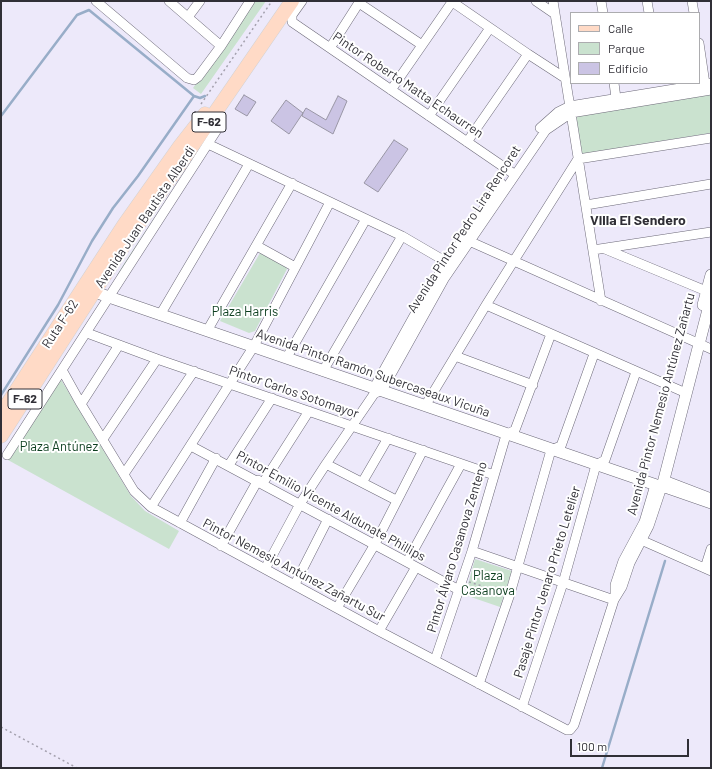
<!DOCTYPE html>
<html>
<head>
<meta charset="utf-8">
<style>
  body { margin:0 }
  #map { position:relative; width:712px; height:769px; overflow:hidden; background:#ede9fa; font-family:Barlow,sans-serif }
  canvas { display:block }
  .frame { position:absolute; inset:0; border:2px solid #302f36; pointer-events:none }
  .legend { position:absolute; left:570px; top:12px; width:130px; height:72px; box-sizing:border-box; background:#fff; border:1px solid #acacaf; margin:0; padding:5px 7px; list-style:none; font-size:12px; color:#302f36 }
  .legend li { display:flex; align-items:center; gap:8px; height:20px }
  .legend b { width:20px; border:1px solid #acacaf }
  .scale { position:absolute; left:570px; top:739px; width:119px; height:18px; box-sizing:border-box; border:2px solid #302f36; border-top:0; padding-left:5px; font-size:12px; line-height:14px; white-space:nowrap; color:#302f36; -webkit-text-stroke:3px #fff; paint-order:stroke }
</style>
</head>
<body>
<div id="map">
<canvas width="712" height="769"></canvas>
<div class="frame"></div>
<ul class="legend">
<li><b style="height:5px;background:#ffdac6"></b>Calle</li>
<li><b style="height:11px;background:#cae2cf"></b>Parque</li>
<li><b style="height:11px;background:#cbc4e4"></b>Edificio</li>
</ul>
<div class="scale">100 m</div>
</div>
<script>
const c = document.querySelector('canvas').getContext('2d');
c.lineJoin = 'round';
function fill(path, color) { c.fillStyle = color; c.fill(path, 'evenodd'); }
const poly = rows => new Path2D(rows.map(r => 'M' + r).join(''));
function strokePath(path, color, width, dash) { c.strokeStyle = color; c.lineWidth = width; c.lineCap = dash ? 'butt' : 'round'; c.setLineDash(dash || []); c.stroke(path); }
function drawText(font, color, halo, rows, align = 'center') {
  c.font = font + ' Barlow,sans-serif'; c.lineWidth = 4; c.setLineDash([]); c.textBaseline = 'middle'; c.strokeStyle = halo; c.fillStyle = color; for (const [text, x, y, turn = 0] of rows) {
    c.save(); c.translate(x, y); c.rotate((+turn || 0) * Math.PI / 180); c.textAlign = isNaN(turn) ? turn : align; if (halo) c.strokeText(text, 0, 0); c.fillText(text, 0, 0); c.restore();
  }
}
fill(poly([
  [254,1,266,1,201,94,193,88],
  [711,94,711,133,582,154,576,116],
  [197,153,117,278,117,275,125,262],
  [260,253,286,266,287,269,255,331,249,333,220,321],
  [60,378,131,496,145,511,179,531,169,549,8,460],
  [475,559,512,571,500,607,465,595]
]), '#cae2cf');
strokePath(poly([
  [1,116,77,15,89,10,194,96,200,98,205,96],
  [1,395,58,305,92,241,113,208,138,176,194,96],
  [602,768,665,561]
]), '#98adc8', 2.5);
const building = poly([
  [244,95,256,102,247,116,235,109,244,95],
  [338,96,347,101,333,134,302,116,303,113,289,134,271,121,286,100,303,113,306,108,326,120,338,96],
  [394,140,408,149,378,192,364,183,394,140]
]);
fill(building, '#cbc4e4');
strokePath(building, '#9996a5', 1);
const minor = poly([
  [96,1,187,78,194,80,198,77,221,46,250,1],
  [169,1,221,46],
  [302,1,292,15,292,22,514,174],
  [451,1,528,54,565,78],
  [536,1,555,14],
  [553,1,601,301],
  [601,1,603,13],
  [647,1,649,13],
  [692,1,694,13],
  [359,3,422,45],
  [188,17,200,1],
  [699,43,705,84],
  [330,48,360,1],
  [614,83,616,98],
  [391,90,452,2],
  [429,116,490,28],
  [540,128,558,112,570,106,711,83],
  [467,142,528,54],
  [208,144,402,236,450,264],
  [586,205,711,184],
  [469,241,711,349],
  [257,246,295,267],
  [605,249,711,293],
  [593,250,711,232],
  [486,305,686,393],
  [160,315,249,164],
  [207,331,292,183],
  [87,333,157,359,494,475],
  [455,356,533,385],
  [287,357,366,219],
  [62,370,81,404,134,491,151,507,379,631,567,730,570,730,574,725,614,600,622,587,630,563,649,526,662,487,711,504],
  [323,371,402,236],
  [374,393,374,388,429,289,501,183],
  [81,404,119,345],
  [425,406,486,305,578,159,711,138],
  [103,439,157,359],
  [191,446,459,590],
  [7,455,218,128],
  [326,464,396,500],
  [229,465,272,398],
  [124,474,194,371],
  [664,480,711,498],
  [363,481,388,438],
  [263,483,309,411],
  [151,507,254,346,330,202],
  [180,523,216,458],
  [641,540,711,571],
  [221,546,258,480],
  [472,551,614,600],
  [407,562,461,464],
  [705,568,711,549],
  [265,569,300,504,326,464,374,394,381,390,385,385,444,279,546,130,571,113,711,90],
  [295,584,328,519],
  [615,597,615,585,623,561,644,522,655,485],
  [337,608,375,544,423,450],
  [379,631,416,567],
  [435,660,472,551,506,435,515,430,551,334],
  [479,684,510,594,551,450,561,446,594,354],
  [522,707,563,583,596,465,605,460,636,372]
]);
const tertiary = poly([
  [90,286,95,292,109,297,662,487,711,298],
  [703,305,711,275]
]);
const primary = poly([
  [1,414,124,225,180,146,205,114],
  [1,436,126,242,292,1]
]);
strokePath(minor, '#6d6a79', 10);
strokePath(tertiary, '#6d6a79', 12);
strokePath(primary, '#d1d1d3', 15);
strokePath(poly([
  [201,104,272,1],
  [473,571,484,574,491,572,495,578,488,582,484,574],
  [495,578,505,581],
  [469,582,502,592],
  [1,727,77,768]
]), '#a4a1ae', 1.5, [2, 3]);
strokePath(minor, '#fff', 9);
strokePath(tertiary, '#fff', 11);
strokePath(primary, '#ffdac6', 14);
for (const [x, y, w] of [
  [209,122,34],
  [25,399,34]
]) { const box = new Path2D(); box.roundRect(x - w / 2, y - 10, w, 20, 3); c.fillStyle = '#fff'; c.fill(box); strokePath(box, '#302f36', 1); }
drawText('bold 12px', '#302f36', null, [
  ["F-62",209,122],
  ["F-62",25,399]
]);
drawText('13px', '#302f36', '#fff', [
  ["Pintor Roberto Matta Echaurren",408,85,34],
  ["Avenida Juan Bautista Alberdi",145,217,-56],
  ["Avenida Pintor Pedro Lira Rencoret",464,229,-57],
  ["Ruta F-62",60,324,-57],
  ["Avenida Pintor Ramón Subercaseaux Vicuña",373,373,19],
  ["Pintor Carlos Sotomayor",294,392,19],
  ["Avenida Pintor Nemesio Antúnez Zañartu",661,404,-75],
  ["Pintor Emilio Vicente Aldunate Phillips",331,506,29],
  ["Pintor Álvaro Casanova Zenteno",457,547,-73],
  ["Pintor Nemesio Antúnez Zañartu Sur",294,570,28],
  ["Pasaje Pintor Jenaro Prieto Letelier",547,582,-73]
]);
drawText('13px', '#0c3e1f', '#fff', [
  ["Plaza Harris",245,312],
  ["Plaza Antúnez",59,447],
  ["Plaza",488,576],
  ["Casanova",488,591]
]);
drawText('bold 14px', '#302f36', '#fff', [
  ["Villa El Sendero",638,220]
]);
</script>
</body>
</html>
